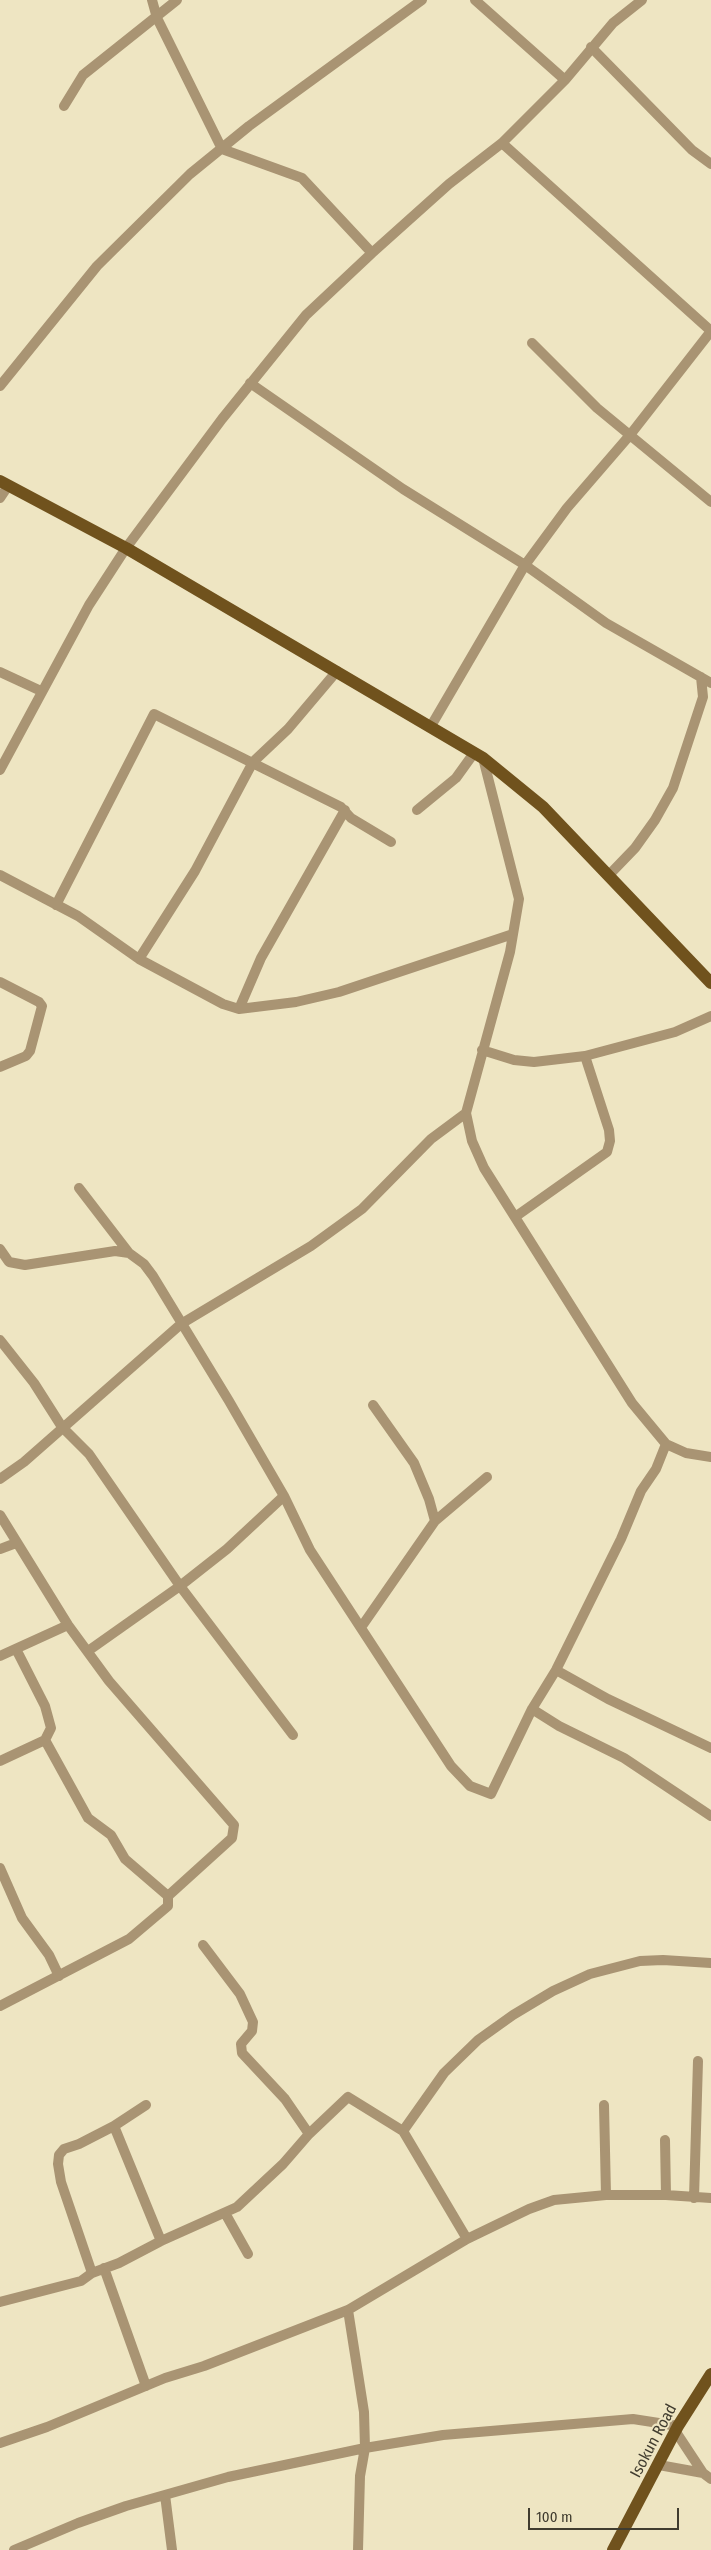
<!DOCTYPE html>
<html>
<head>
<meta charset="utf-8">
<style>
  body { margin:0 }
  #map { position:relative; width:711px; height:2550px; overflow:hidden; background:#eee5c2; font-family:"Fira Sans Condensed",sans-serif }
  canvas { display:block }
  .scale { position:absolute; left:528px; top:2508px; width:151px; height:22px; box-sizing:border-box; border:2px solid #403c2f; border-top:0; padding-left:6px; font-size:15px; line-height:18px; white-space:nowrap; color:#403c2f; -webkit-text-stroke:4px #eee5c2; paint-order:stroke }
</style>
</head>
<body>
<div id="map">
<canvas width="711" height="2550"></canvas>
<div class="scale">100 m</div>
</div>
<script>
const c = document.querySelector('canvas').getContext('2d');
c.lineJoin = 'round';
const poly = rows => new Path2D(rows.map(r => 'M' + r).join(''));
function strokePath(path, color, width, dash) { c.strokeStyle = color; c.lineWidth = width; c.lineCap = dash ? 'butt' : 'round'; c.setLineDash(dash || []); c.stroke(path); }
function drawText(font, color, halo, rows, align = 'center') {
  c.font = font + ' "Fira Sans Condensed",sans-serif'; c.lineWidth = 4; c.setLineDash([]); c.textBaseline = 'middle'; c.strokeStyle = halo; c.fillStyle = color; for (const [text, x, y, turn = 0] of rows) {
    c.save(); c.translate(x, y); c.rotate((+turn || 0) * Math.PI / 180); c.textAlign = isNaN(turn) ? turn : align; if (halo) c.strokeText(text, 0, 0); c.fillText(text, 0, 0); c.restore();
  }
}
strokePath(poly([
  [152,0,157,18,222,149,302,178,372,253],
  [475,0,565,80],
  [591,47,692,150,711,164],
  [64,106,83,75,177,0],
  [502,143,711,331],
  [532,343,597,408,711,502],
  [250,383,403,489,525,565,606,623,711,683],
  [0,386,97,266,190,174,249,126,422,0],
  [0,498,8,486],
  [0,672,41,691],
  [431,726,525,565,567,508,630,435,711,331],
  [483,758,519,899,510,952,466,1113,472,1141,484,1168,632,1403,666,1444,686,1453,711,1457],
  [0,770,89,605,126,548,222,419,306,315,372,253,449,184,502,143,565,80,613,23,642,0],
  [417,810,456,778,474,753],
  [0,875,78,916,139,959,223,1004,239,1009,296,1002,339,992,513,934],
  [609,875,635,848,655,820,673,788,703,697,701,677],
  [56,905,154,714,341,807,351,818,391,842],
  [139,959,195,871,253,762,288,729,337,671],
  [0,982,39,1002,42,1006,30,1051,26,1056,0,1067],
  [239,1009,261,958,345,810],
  [482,1050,514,1060,534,1062,585,1056,675,1032,711,1016],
  [79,1188,129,1253,144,1264,153,1276,229,1401,284,1496,310,1550,451,1766,470,1786,491,1794,532,1709,556,1670,621,1539,641,1491,656,1469,666,1444],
  [515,1217,607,1152,610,1141,609,1130,585,1056],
  [0,1249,9,1262,25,1265,115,1251,129,1253],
  [0,1340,34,1383,62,1427,89,1454,180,1586,293,1735],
  [373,1405,414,1463,429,1499,435,1521],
  [0,1479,24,1462,181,1324,311,1246,362,1209,431,1139,466,1113],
  [0,1515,68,1625,109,1681,234,1825,232,1838,168,1896],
  [0,1549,16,1543],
  [362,1626,435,1521,487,1477],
  [88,1651,180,1586,227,1549,284,1496],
  [0,1656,68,1625],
  [556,1670,608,1699,711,1748],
  [532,1709,559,1726,624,1758,711,1816],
  [0,1761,45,1740,51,1728,45,1706,16,1649],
  [0,1868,22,1918,49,1955,59,1976],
  [203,1945,240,1994,253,2022,252,2031,241,2044,242,2053,285,2099,309,2134],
  [0,2006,129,1939,168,1906,168,1896,125,1859,111,1835,88,1818,45,1740],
  [604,2105,606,2195],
  [114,2126,161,2241],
  [403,2131,444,2073,478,2040,513,2015,553,1991,590,1974,640,1961,663,1960,711,1963],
  [665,2140,666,2195],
  [694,2198,698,2061],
  [225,2213,248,2254],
  [104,2268,146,2386],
  [92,2273,61,2182,58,2164,59,2155,64,2149,79,2144,114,2126,146,2105],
  [0,2302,81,2281,92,2273,119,2263,161,2241,237,2207,283,2164,309,2134,348,2097,403,2131,467,2239],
  [348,2310,364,2412,365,2448,360,2476,358,2550],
  [676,2432,703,2473,711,2479],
  [0,2443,47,2427,165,2378,204,2366,348,2310,467,2239,529,2209,554,2200,606,2195,666,2195,711,2198],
  [659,2465,703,2473],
  [165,2495,172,2550],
  [14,2550,78,2523,126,2506,228,2477,365,2448,443,2435,633,2419,678,2426]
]), '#a99473', 10);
strokePath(poly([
  [0,481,126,548,483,758,543,807,711,983],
  [613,2550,678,2426,711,2374]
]), '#70521d', 12);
drawText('16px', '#403c2f', '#eee5c2', [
  ["Isokun Road",654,2441,-62]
]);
</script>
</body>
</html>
